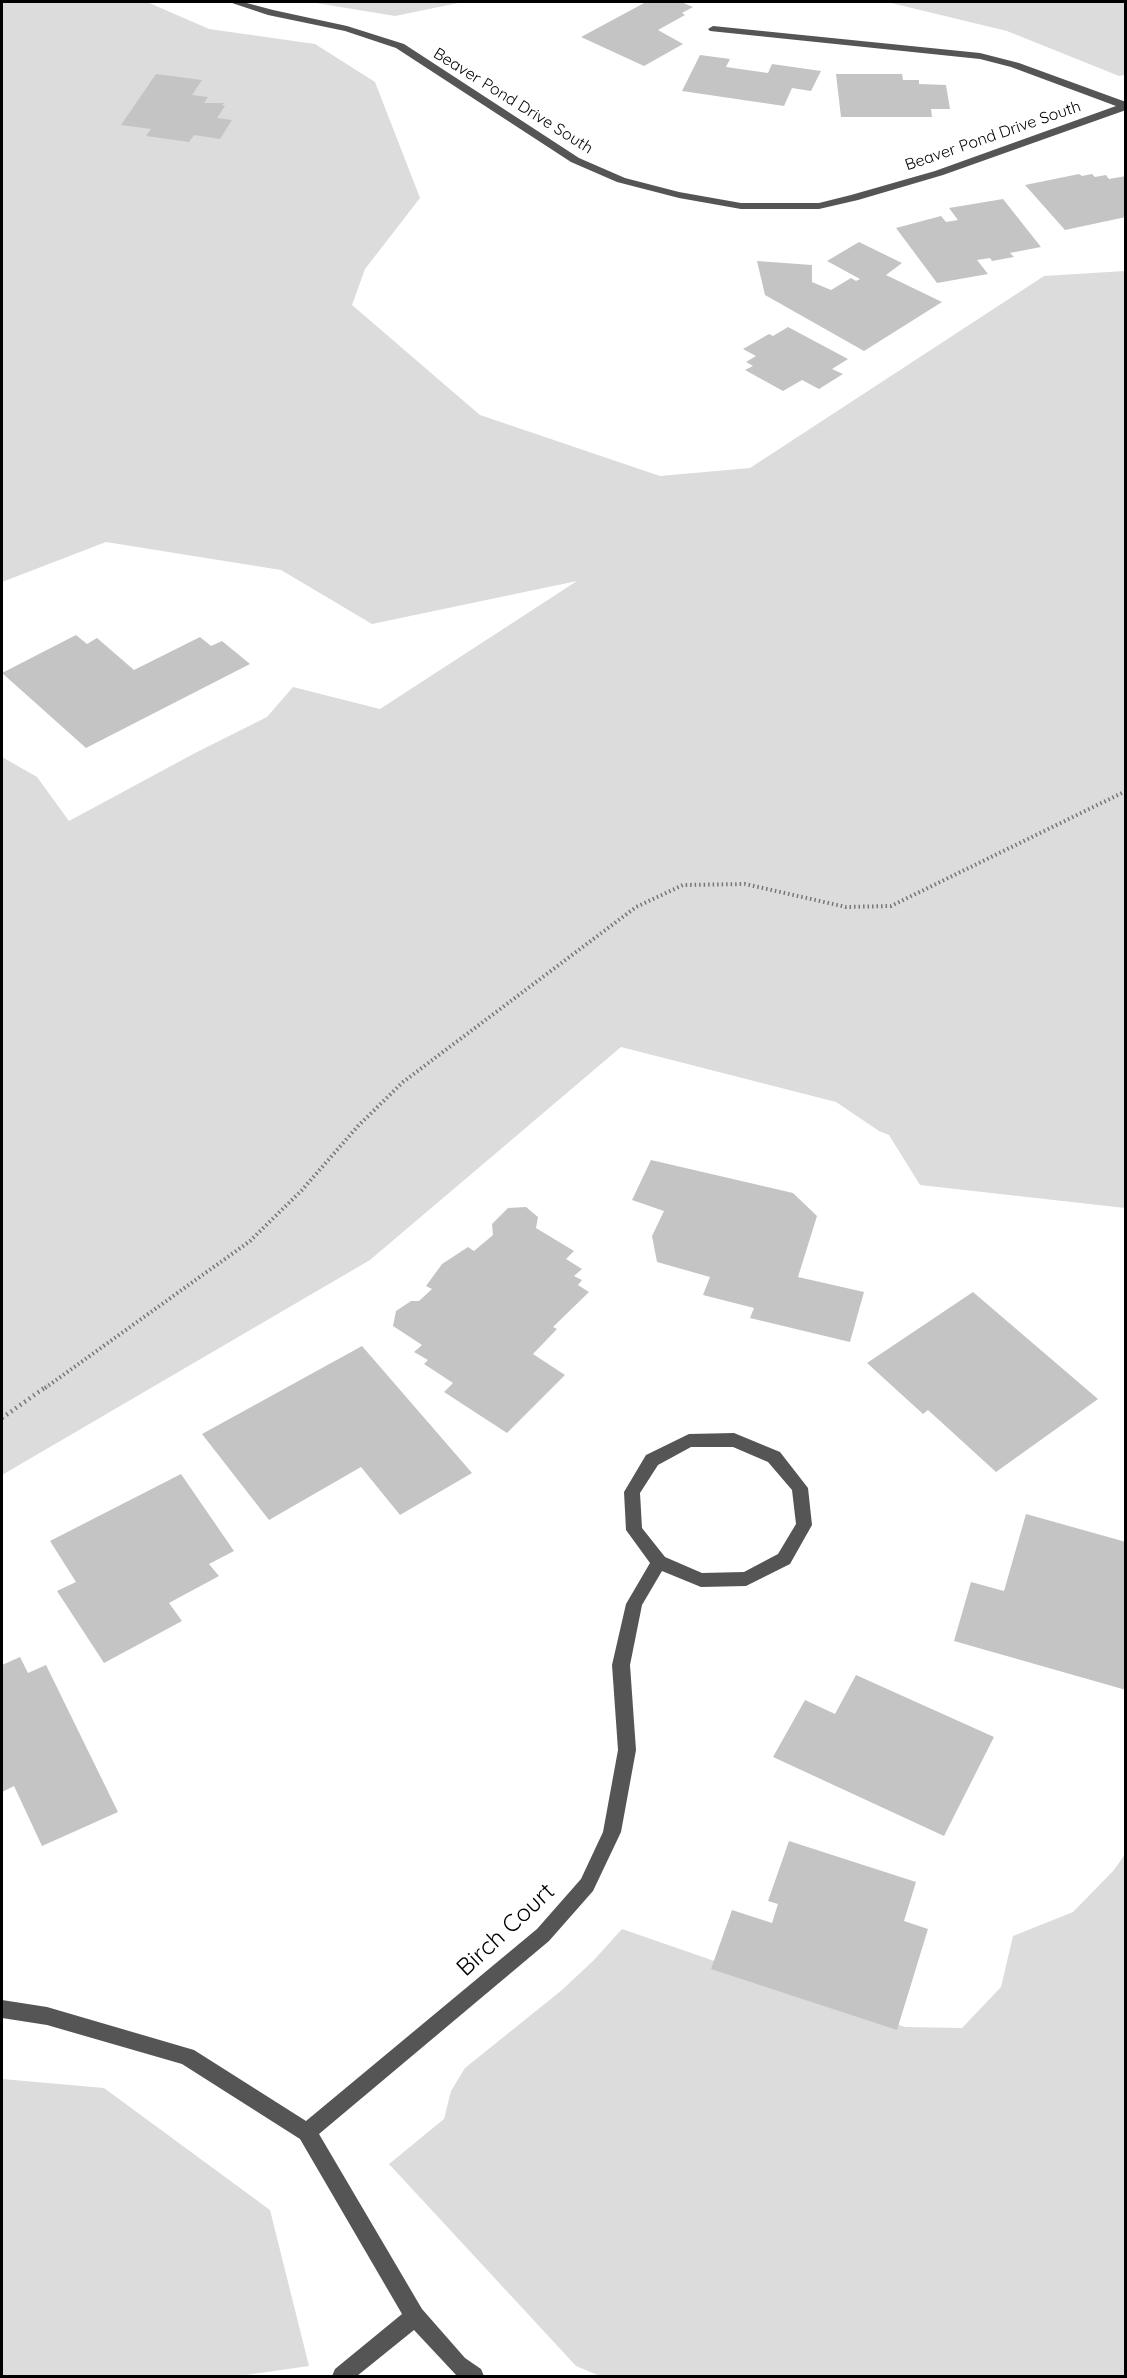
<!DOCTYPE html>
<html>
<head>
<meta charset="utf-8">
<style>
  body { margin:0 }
  #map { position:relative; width:1127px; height:2378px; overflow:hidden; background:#fff; font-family:Quicksand,sans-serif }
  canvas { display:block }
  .frame { position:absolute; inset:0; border:3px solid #000; pointer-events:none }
</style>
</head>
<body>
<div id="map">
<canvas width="1127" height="2378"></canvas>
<div class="frame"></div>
</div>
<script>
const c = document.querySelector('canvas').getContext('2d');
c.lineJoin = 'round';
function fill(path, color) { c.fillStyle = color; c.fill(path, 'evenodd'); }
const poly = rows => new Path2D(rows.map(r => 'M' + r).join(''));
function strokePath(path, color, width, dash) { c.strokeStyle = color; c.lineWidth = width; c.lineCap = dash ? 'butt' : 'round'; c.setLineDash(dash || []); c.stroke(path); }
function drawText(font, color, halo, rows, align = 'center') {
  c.font = font + ' Quicksand,sans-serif'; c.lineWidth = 4.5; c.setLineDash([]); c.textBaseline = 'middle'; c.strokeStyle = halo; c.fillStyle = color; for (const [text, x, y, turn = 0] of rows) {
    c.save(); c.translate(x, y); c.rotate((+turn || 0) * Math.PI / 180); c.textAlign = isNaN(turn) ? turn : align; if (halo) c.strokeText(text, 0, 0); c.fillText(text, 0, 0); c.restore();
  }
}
fill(poly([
  [2,2,147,2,209,29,315,44,375,82,420,198,365,269,352,305,480,415,660,476,750,468,1044,276,1125,271,1125,1208,920,1185,889,1135,879,1131,836,1102,621,1047,370,1260,2,1475,2,757,37,777,69,821,195,753,267,717,293,687,380,709,577,581,372,624,281,570,106,542,2,582],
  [310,2,463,2,395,16],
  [887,2,1125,2,1125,75,1119,76,1007,31],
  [1125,1854,1125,2376,600,2376,576,2366,389,2164,444,2119,451,2091,465,2068,562,1990,593,1961,622,1929,905,2027,962,2028,1001,1987,1013,1936,1073,1912,1114,1870],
  [2,2079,104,2088,270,2210,309,2366,239,2376,2,2376]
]), '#dcdcdc');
fill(poly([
  [646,2,681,2,693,7,682,13,685,15,658,30,683,44,644,66,581,37],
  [700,55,730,59,726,67,768,73,772,64,821,71,811,91,792,88,784,106,682,91],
  [156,74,202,80,192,95,208,97,204,103,224,103,222,105,225,106,217,118,232,120,220,139,194,135,189,142,146,136,151,129,121,125],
  [836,74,902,74,903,80,919,80,919,84,946,85,950,109,931,109,932,117,841,117],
  [1079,174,1082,176,1092,174,1095,177,1106,175,1109,179,1126,176,1126,217,1065,230,1025,185],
  [1003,199,1041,247,1010,253,1014,257,992,261,990,258,977,260,988,274,937,283,896,228,941,216,946,222,958,220,949,208],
  [859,242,902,263,886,275,942,302,864,351,765,295,757,261,812,265,812,282,831,290,851,278,856,281,860,279,827,261],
  [788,327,848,359,832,369,843,374,819,389,802,380,783,391,745,370,753,366,746,362,756,356,743,349,769,334,773,336],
  [76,635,87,644,97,638,134,670,200,637,211,646,222,641,250,664,86,748,2,673],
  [651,1160,793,1193,817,1216,798,1277,864,1292,850,1342,750,1318,754,1308,703,1295,710,1277,657,1262,652,1236,664,1211,632,1200],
  [526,1207,538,1217,536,1228,574,1251,566,1259,582,1269,574,1276,582,1280,578,1285,589,1292,553,1327,557,1329,533,1354,565,1375,507,1433,444,1392,453,1383,424,1364,428,1360,414,1352,422,1345,393,1326,396,1311,411,1301,419,1301,432,1289,426,1286,442,1264,468,1247,474,1251,493,1235,492,1224,508,1208],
  [973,1292,1098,1399,996,1472,928,1410,923,1414,867,1363],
  [362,1346,472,1473,400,1515,361,1467,269,1520,202,1434],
  [181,1474,234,1551,209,1564,219,1576,169,1603,182,1621,104,1663,57,1591,76,1582,50,1541],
  [1026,1514,1126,1542,1126,1690,954,1641,971,1582,1004,1591],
  [20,1657,28,1673,46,1665,118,1812,42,1846,14,1786,2,1792,2,1665],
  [856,1675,994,1737,944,1836,773,1757,805,1700,835,1714],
  [789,1841,916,1882,904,1921,928,1929,897,2030,711,1969,732,1910,772,1923,778,1904,768,1901]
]), '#c4c4c4');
strokePath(poly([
  [45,1388,250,1241,302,1190,358,1126,403,1082,636,907,683,885,745,884,846,907,891,906,1126,791]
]), '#777', 4, [1.5, 3]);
strokePath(poly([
  [2,1418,47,1386]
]), '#777', 4.5, [1.5, 4]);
fill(poly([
  [229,2,243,2,273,10,347,26,404,44,579,158,625,178,679,192,741,203,819,203,851,195,935,171,1116,106,1011,67,980,59,710,31,708,29,713,26,980,53,1019,63,1126,102,1126,110,943,175,858,200,819,209,741,209,679,198,617,182,571,162,396,48,345,31,268,15,229,2],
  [734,1433,780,1452,808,1488,812,1525,790,1564,746,1586,701,1587,662,1571,642,1605,630,1665,636,1750,621,1832,593,1891,549,1941,319,2134,422,2309,465,2358,481,2369,484,2376,457,2376,414,2330,357,2376,332,2376,335,2369,402,2314,300,2139,182,2064,47,2025,2,2018,2,2000,47,2007,194,2050,306,2121,537,1929,581,1879,603,1832,618,1750,612,1665,626,1604,650,1563,626,1530,624,1492,646,1455,689,1434,734,1433],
  [691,1447,733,1447,768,1462,792,1490,796,1524,778,1554,744,1572,702,1573,665,1557,642,1528,640,1493,658,1465,691,1447]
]), '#555');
drawText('16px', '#000', '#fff', [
  ["Beaver Pond Drive South",513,101,32],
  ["Beaver Pond Drive South",993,136,-19]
]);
drawText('24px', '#000', '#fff', [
  ["Birch Court",506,1930,-43]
]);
</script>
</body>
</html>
